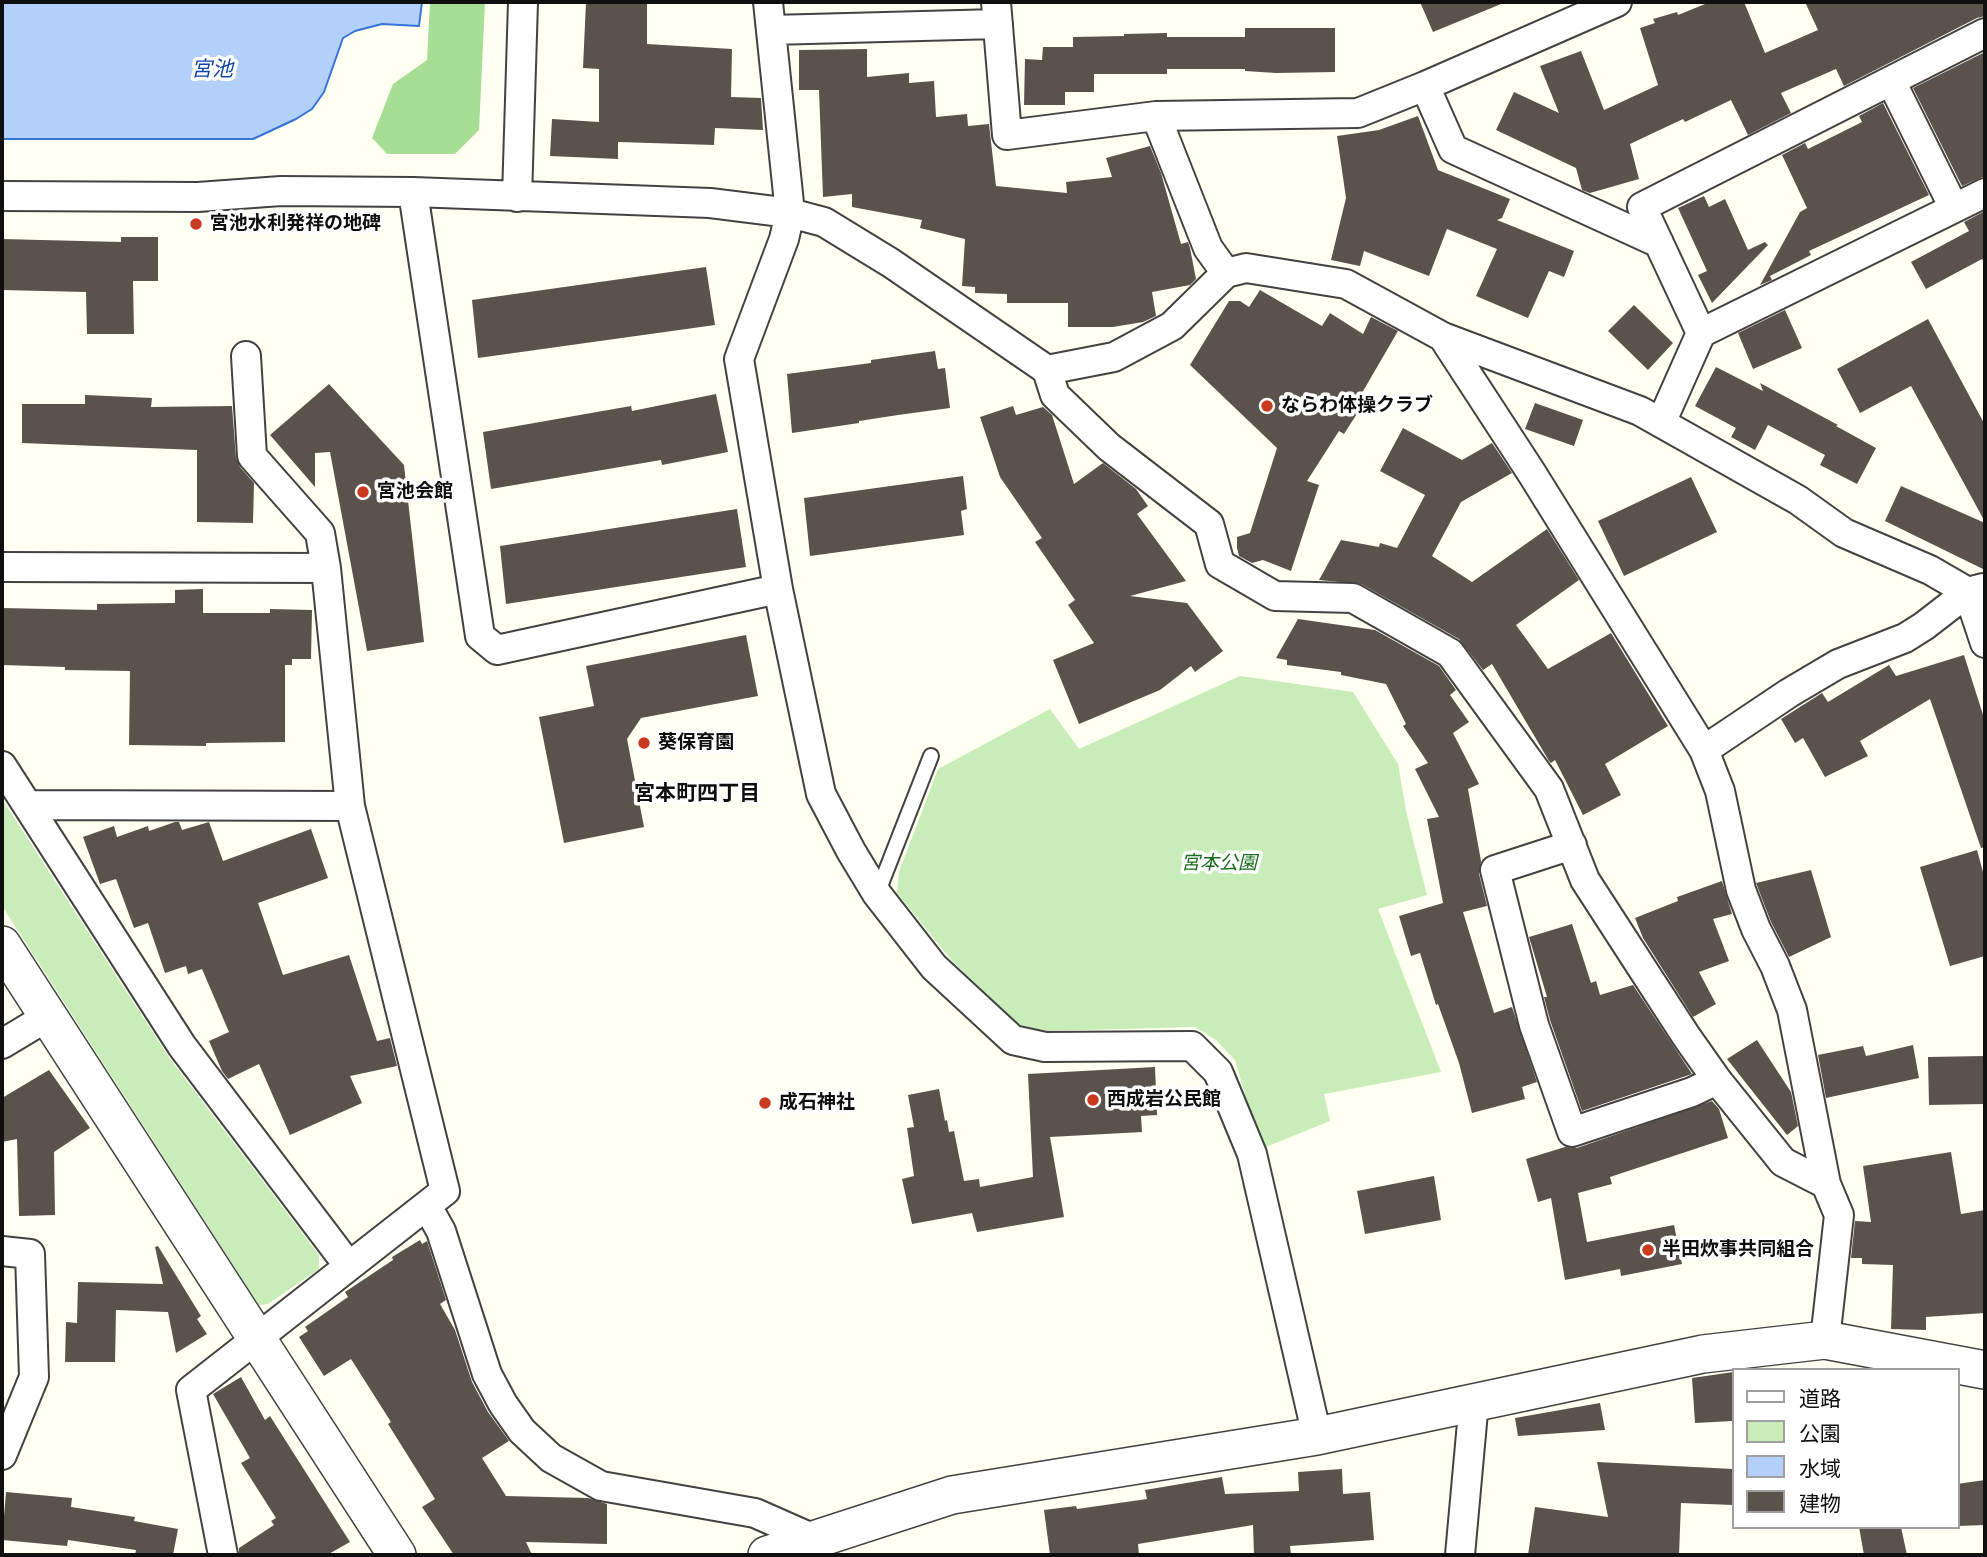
<!DOCTYPE html>
<html>
<head>
<meta charset="utf-8">
<style>
  body { margin:0 }
  #map { position:relative; width:1987px; height:1557px; overflow:hidden; background:#fffff2; font-family:"IBM Plex Serif","Noto Sans JP",serif }
  canvas { display:block }
  .frame { position:absolute; inset:0; border:4px solid #0f0f0f; pointer-events:none }
  .legend { position:absolute; left:1732px; top:1368px; width:228px; height:161px; box-sizing:border-box; background:#fff; border:2px solid #9f9f9f; margin:0; padding:9px 12px; list-style:none; font-size:21px; color:#0f0f0f }
  .legend li { display:flex; align-items:center; gap:14px; height:35px }
  .legend b { width:35px; border:2px solid #9f9f9f }
</style>
</head>
<body>
<div id="map">
<canvas width="1987" height="1557"></canvas>
<div class="frame"></div>
<ul class="legend">
<li><b style="height:9px;background:#fff"></b>道路</li>
<li><b style="height:19px;background:#c8edb8"></b>公園</li>
<li><b style="height:19px;background:#b3d0fa"></b>水域</li>
<li><b style="height:19px;background:#59534b"></b>建物</li>
</ul>
</div>
<script>
const c = document.querySelector('canvas').getContext('2d');
c.lineJoin = 'round';
function fill(path, color) { c.fillStyle = color; c.fill(path, 'evenodd'); }
const poly = rows => new Path2D(rows.map(r => 'M' + r).join(''));
function strokePath(path, color, width, dash) { c.strokeStyle = color; c.lineWidth = width; c.lineCap = dash ? 'butt' : 'round'; c.setLineDash(dash || []); c.stroke(path); }
function drawText(font, color, halo, rows, align = 'center') {
  c.font = font + ' "IBM Plex Serif","Noto Sans JP",serif'; c.lineWidth = 7; c.setLineDash([]); c.textBaseline = 'middle'; c.strokeStyle = halo; c.fillStyle = color; for (const [text, x, y, turn = 0] of rows) {
    c.save(); c.translate(x, y); c.rotate((+turn || 0) * Math.PI / 180); c.textAlign = isNaN(turn) ? turn : align; if (halo) c.strokeText(text, 0, 0); c.fillText(text, 0, 0); c.restore();
  }
}
fill(poly([
  [1240,676,1353,692,1398,764,1406,811,1427,895,1378,909,1441,1072,1324,1094,1330,1121,1261,1149,1235,1060,1216,1040,1195,1027,1043,1031,1018,1024,953,962,897,893,899,872,938,769,1050,709,1079,749],
  [2,799,170,1059,319,1255,319,1269,268,1304,259,1305,2,906]
]), '#c8edb8');
fill(poly([
  [430,2,485,2,479,130,455,154,387,154,372,138,393,84,427,60]
]), '#a7de96');
const water = poly([
  [2,2,422,2,419,26,382,24,355,31,343,38,324,92,312,109,296,119,253,139,2,139,2,2]
]);
fill(water, '#b3d0fa');
strokePath(water, '#3573d6', 2);
fill(poly([
  [586,2,647,2,647,44,732,49,731,97,761,98,763,130,715,128,714,145,618,142,618,159,550,156,552,119,599,122,599,69,583,68],
  [1420,2,1506,2,1433,32],
  [1710,2,1744,2,1765,53,1818,30,1805,2,1985,2,1985,16,1977,18,1844,86,1836,69,1781,93,1791,113,1748,135,1731,100,1685,122,1683,119,1630,144,1639,179,1590,193,1582,190,1576,168,1496,130,1514,92,1559,113,1540,66,1581,51,1604,110,1658,85,1640,28,1655,23,1653,19,1677,12,1678,15],
  [1245,28,1335,28,1335,72,1276,73,1245,71,1245,69,1167,69,1167,74,1094,74,1094,92,1065,92,1065,105,1024,105,1025,59,1042,60,1043,47,1073,47,1073,37,1124,36,1124,34,1167,33,1167,37,1245,37],
  [867,49,867,77,909,73,909,83,934,81,936,117,967,114,968,126,989,124,996,186,1067,193,1066,182,1112,177,1106,158,1150,146,1161,173,1181,244,1188,242,1190,248,1196,279,1190,285,1152,292,1156,316,1143,322,1113,327,1068,327,1068,303,1007,303,1007,294,975,293,975,287,962,286,965,239,920,228,922,220,852,207,852,194,823,197,819,90,799,90,799,50],
  [1985,52,1985,176,1962,186,1913,88],
  [1883,103,1929,195,1809,251,1811,255,1770,276,1772,280,1760,285,1800,212,1807,208,1782,155,1805,143,1808,149,1862,122,1859,116],
  [1418,116,1438,170,1510,199,1502,218,1497,220,1574,251,1564,277,1549,271,1528,318,1476,296,1497,249,1447,229,1429,276,1364,251,1360,266,1331,260,1346,198,1337,136,1379,130],
  [1704,196,1709,207,1725,199,1748,250,1765,242,1768,245,1712,303,1698,275,1707,271,1678,208],
  [1985,211,1985,265,1982,259,1926,289,1911,262,1969,231,1964,222],
  [121,237,158,237,158,281,133,281,134,334,87,334,86,292,2,290,2,239,121,242],
  [706,267,715,325,478,358,472,300],
  [1260,290,1322,326,1330,313,1363,334,1371,317,1398,331,1355,405,1360,409,1344,434,1339,431,1307,481,1319,485,1291,571,1263,560,1252,563,1239,556,1237,548,1237,537,1250,533,1277,448,1190,365,1229,301,1240,301,1249,307],
  [1634,305,1673,343,1648,370,1608,331],
  [1785,310,1802,348,1753,369,1738,333],
  [1928,319,1985,425,1985,522,1911,386,1860,413,1837,369],
  [935,351,938,369,945,368,950,408,898,415,859,421,859,423,792,433,787,374,871,363,871,360],
  [1716,367,1763,391,1760,383,1838,425,1836,426,1876,448,1857,484,1820,465,1825,455,1768,425,1755,450,1731,437,1736,428,1695,406],
  [329,384,404,465,424,642,367,651,330,452,315,453,315,487,270,435],
  [716,394,728,452,662,465,661,460,491,489,483,432,631,406,632,411],
  [85,395,152,398,151,407,232,406,236,458,240,467,254,483,253,523,197,522,197,450,22,443,22,404,85,404],
  [1535,403,1583,420,1574,446,1525,429],
  [1013,406,1016,415,1043,407,1052,415,1074,484,1103,463,1136,489,1148,506,1137,514,1186,581,1130,596,1187,603,1223,651,1195,672,1191,666,1160,690,1079,724,1053,660,1094,643,1068,605,1075,600,1035,542,1042,538,1000,477,980,417],
  [1403,428,1462,460,1492,443,1512,473,1461,502,1432,556,1472,582,1547,529,1579,580,1516,625,1548,669,1611,633,1668,726,1605,764,1621,795,1583,815,1555,760,1551,763,1549,761,1492,664,1483,670,1459,639,1361,584,1319,580,1341,540,1379,547,1380,543,1397,548,1425,495,1380,471],
  [963,476,967,509,961,511,964,535,810,556,804,498],
  [1691,477,1717,532,1624,576,1598,521],
  [1901,486,1985,523,1985,570,1885,521],
  [737,509,746,567,506,604,500,546],
  [203,589,203,613,270,613,270,609,312,610,311,659,292,659,292,665,285,665,285,742,206,743,206,746,129,745,130,671,65,670,65,667,2,665,2,608,97,610,97,604,175,603,175,590],
  [1298,619,1375,630,1439,666,1456,690,1450,695,1469,722,1453,733,1479,784,1468,789,1481,861,1479,874,1487,906,1463,912,1494,1013,1512,1007,1537,1082,1522,1087,1525,1099,1472,1113,1459,1063,1438,1004,1436,1005,1420,953,1411,956,1399,916,1443,903,1427,819,1439,817,1415,769,1428,763,1403,726,1406,724,1386,684,1341,675,1341,672,1287,665,1287,660,1276,658],
  [746,635,758,696,641,718,627,739,644,827,564,843,539,717,594,706,586,666],
  [1964,655,1985,721,1985,847,1981,848,1930,699,1860,741,1868,756,1825,777,1803,738,1795,743,1781,719,1822,693,1828,702,1889,665,1896,676],
  [175,822,179,822,182,830,209,822,223,861,311,829,328,878,258,903,283,975,349,955,377,1041,390,1038,397,1066,350,1076,362,1103,290,1135,259,1064,228,1079,222,1071,209,1041,229,1032,202,969,188,974,186,966,165,973,148,923,134,928,116,879,100,884,83,837,114,826,117,837,148,826,149,831],
  [1977,850,1985,879,1985,956,1950,966,1920,867],
  [1811,870,1831,937,1789,957,1771,922,1756,883],
  [1722,881,1732,914,1713,919,1729,961,1699,972,1716,1004,1693,1017,1643,938,1635,918,1678,901,1677,897],
  [1572,924,1591,983,1596,981,1600,995,1633,985,1692,1074,1582,1111,1550,1020,1544,997,1547,997,1529,937],
  [1757,1040,1791,1092,1798,1126,1787,1135,1727,1059],
  [1913,1045,1919,1078,1826,1098,1818,1055,1863,1046,1866,1056],
  [1985,1056,1985,1104,1929,1105,1928,1057],
  [1155,1067,1157,1115,1141,1116,1142,1132,1050,1137,1064,1217,977,1232,972,1213,912,1224,902,1179,914,1176,907,1128,914,1127,908,1095,939,1089,945,1121,947,1120,949,1132,954,1131,964,1181,979,1179,980,1187,1033,1177,1028,1074],
  [49,1070,90,1128,54,1152,55,1215,19,1216,17,1139,2,1142,2,1098],
  [1712,1101,1719,1109,1728,1138,1610,1177,1612,1184,1578,1193,1587,1242,1674,1225,1682,1264,1621,1276,1620,1269,1565,1280,1551,1198,1538,1202,1526,1159,1565,1147,1577,1148],
  [1951,1152,1961,1214,1985,1210,1985,1313,1926,1317,1926,1330,1891,1329,1893,1265,1862,1264,1862,1258,1851,1258,1855,1221,1871,1222,1863,1166],
  [1434,1176,1441,1220,1365,1234,1357,1191],
  [420,1240,422,1244,427,1241,446,1300,440,1304,455,1330,472,1382,488,1412,509,1441,482,1458,506,1496,588,1498,607,1504,607,1544,526,1542,532,1555,454,1555,422,1507,435,1499,388,1424,391,1422,351,1359,324,1376,299,1337,308,1331,305,1327,348,1297,345,1292,393,1260,392,1257],
  [158,1246,201,1316,197,1319,207,1334,176,1353,168,1312,116,1310,115,1362,65,1362,66,1322,77,1323,78,1282,163,1284,155,1247],
  [1733,1372,1733,1421,1695,1423,1692,1378],
  [241,1377,265,1420,270,1416,350,1542,327,1555,239,1555,239,1548,274,1525,271,1521,276,1518,241,1463,250,1458,213,1394],
  [1600,1403,1605,1430,1518,1436,1515,1418],
  [1597,1462,1733,1469,1733,1505,1681,1503,1679,1555,1528,1555,1535,1507,1608,1517],
  [1342,1469,1343,1494,1370,1492,1374,1540,1290,1546,1291,1555,1254,1555,1253,1525,1138,1544,1139,1555,1050,1555,1044,1510,1076,1506,1077,1509,1147,1499,1145,1490,1222,1477,1225,1494,1299,1491,1298,1472],
  [1985,1480,1985,1525,1957,1526,1957,1484],
  [6,1492,72,1498,71,1507,135,1517,134,1521,178,1529,173,1555,135,1555,136,1550,68,1540,67,1546,2,1540],
  [1859,1527,1901,1527,1907,1555,1864,1555]
]), '#59534b');
const service = poly([
  [877,894,931,756]
]);
const minor = poly([
  [768,2,790,213,784,239,739,359,778,589,821,794,851,851,877,894,934,967,1013,1040,1045,1047,1192,1046,1218,1072,1252,1154,1317,1436],
  [996,2,1007,135,1156,116,1358,113,1425,86,1617,2],
  [771,30,998,24],
  [1985,33,1642,207,1701,333,1985,193],
  [1891,81,1954,208],
  [1425,86,1453,149,1659,243],
  [1156,116,1208,248,1226,273],
  [413,192,480,636,497,650,778,589],
  [2,196,198,197,281,191,413,192,710,203,790,213,824,222,891,263,1047,370,1114,357,1172,326,1226,273,1246,268,1346,284,1443,337,1640,411,1798,500,1844,533,1930,570,1968,592,1985,643],
  [517,197,523,2],
  [1443,337,1531,472,1704,750,1720,791,1741,890,1756,929,1775,966,1792,1010,1826,1184,1839,1215,1825,1340],
  [1047,370,1055,395,1109,447,1209,524,1220,564,1275,596,1353,598,1450,653,1549,789,1585,880,1686,1036,1717,1080,1783,1162,1826,1184],
  [1661,423,1701,333],
  [2,567,326,568],
  [1704,750,1789,693,1838,664,1905,638,1924,626,1968,592,1983,588],
  [2,766,182,1046,348,1265],
  [28,805,350,806],
  [1572,845,1495,870,1534,1025,1572,1132,1692,1092,1717,1080],
  [2,1044,47,1017],
  [427,1206,441,1231,487,1374,503,1404,522,1431,551,1458,601,1486,755,1513,814,1539],
  [2,1251,30,1254,34,1377,2,1455],
  [223,1555,191,1390,445,1191,350,806,326,568,320,533,252,456,246,356],
  [1460,1555,1474,1401]
]);
const tertiary = poly([
  [2,945,397,1555],
  [767,1555,952,1495,1317,1436,1703,1354,1825,1340,1985,1370]
]);
strokePath(service, '#424242', 18);
strokePath(minor, '#424242', 32);
strokePath(tertiary, '#424242', 40);
strokePath(service, '#fff', 14);
strokePath(minor, '#fff', 28);
strokePath(tertiary, '#fff', 37);
for (const [x, y, r, color] of [
  [196,224,7,"#c93b1e"],
  [1267,406,7,"#c93b1e"],
  [363,492,7,"#c93b1e"],
  [644,743,7,"#c93b1e"],
  [1093,1100,7,"#c93b1e"],
  [765,1103,7,"#c93b1e"],
  [1648,1250,7,"#c93b1e"]
]) { const dot = new Path2D(); dot.arc(x, y, r, 0, 2 * Math.PI); c.fillStyle = color; c.fill(dot); strokePath(dot, '#fff', 2.5); }
drawText('bold 19px', '#0f0f0f', '#fff', [
  ["宮池水利発祥の地碑",210,224],
  ["ならわ体操クラブ",1281,406],
  ["宮池会館",377,492],
  ["葵保育園",658,743],
  ["西成岩公民館",1107,1100],
  ["成石神社",779,1103],
  ["半田炊事共同組合",1662,1250]
], 'left');
drawText('italic 19px', '#1b6c1b', '#fff', [
  ["宮本公園",1219,864]
]);
drawText('italic 21px', '#1045aa', '#fff', [
  ["宮池",212,70]
]);
drawText('bold 21px', '#0f0f0f', '#fff', [
  ["宮本町四丁目",697,794]
]);
</script>
</body>
</html>
